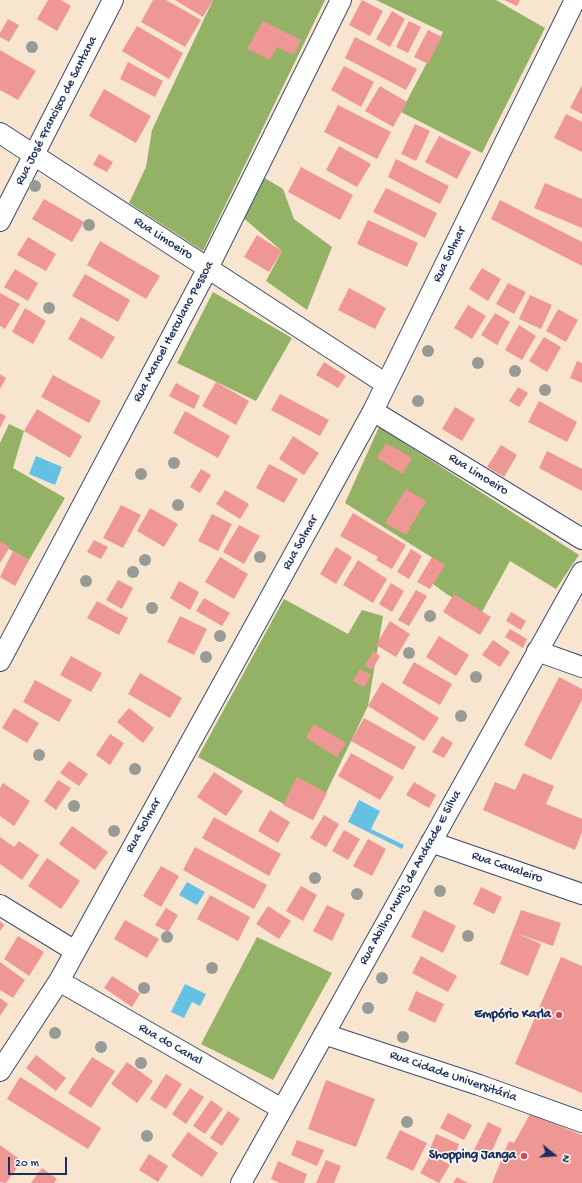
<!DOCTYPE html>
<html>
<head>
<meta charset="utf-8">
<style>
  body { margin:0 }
  #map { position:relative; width:582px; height:1183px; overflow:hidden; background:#f7e5d0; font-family:"Gochi Hand",sans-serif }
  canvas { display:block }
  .north { position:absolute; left:534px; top:1135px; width:40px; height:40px; -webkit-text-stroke:3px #fdfcf7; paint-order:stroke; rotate:107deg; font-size:11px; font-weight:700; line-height:16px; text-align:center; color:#1b2f5e }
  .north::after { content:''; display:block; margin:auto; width:14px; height:18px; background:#1b2f5e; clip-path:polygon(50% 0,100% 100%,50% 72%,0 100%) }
  .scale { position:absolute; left:8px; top:1157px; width:59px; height:18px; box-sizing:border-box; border:2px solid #1b2f5e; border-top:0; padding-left:5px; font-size:12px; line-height:14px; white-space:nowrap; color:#1b2f5e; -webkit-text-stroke:3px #fdfcf7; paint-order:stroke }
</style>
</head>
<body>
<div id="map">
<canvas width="582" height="1183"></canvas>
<div class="north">N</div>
<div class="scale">20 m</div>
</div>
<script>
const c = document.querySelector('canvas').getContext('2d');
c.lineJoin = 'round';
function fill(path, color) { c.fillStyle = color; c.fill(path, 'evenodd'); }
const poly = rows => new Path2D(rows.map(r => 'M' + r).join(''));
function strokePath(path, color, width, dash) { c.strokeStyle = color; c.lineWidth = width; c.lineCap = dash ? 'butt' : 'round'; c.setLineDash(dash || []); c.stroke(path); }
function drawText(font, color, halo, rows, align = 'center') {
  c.font = font + ' "Gochi Hand",sans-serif'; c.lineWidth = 3; c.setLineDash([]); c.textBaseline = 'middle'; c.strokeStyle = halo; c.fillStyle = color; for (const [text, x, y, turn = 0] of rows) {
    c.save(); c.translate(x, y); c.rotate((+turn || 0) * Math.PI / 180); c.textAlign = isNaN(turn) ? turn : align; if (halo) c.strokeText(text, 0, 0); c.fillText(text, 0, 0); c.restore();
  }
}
fill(poly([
  [213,0,325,0,203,251,129,203,146,167,152,130],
  [376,0,496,0,545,28,482,153,401,112,443,32],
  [263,177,283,189,294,219,332,247,307,310,266,281,282,251,241,216],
  [213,292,292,338,256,401,177,363],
  [9,424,24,431,13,468,65,498,29,560,0,544,0,443],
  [379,427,579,555,556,589,510,561,482,612,448,595,433,584,444,565,345,503],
  [284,599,348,634,362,610,383,616,368,706,313,820,198,757],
  [257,937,332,973,273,1080,201,1044]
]), '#93b266');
fill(poly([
  [36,456,62,467,55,485,29,474],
  [359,800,380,811,371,829,404,845,402,849,348,822],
  [187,882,205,892,197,905,179,895],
  [185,984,206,994,200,1006,192,1002,184,1018,171,1012]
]), '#65c1e3');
fill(poly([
  [48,0,61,0,71,6,57,31,37,19],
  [153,0,166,0,201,20,185,47,141,22],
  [175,0,213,0,203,17],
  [362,0,383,11,370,36,349,25],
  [504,0,520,0,517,6],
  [392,11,405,19,390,47,376,39],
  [8,19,19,25,9,42,0,37,0,33],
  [263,21,301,40,294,55,277,47,270,60,247,49],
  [409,21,421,27,408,53,396,47],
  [137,26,183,53,169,79,122,51],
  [428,30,442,37,428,64,414,57],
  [355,37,417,69,406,90,345,58],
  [0,50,36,71,18,100,0,90],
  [128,62,163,81,155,97,120,79],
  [344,66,374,82,361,107,331,90],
  [582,85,582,114,570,108],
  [380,86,407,102,393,127,365,111],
  [104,89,151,116,136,143,89,116],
  [338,105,391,132,377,159,324,132],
  [566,114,582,122,582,152,554,138],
  [415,124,430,131,416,161,401,154],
  [439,136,471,152,457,179,425,162],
  [339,146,371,164,357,187,326,170],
  [99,154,113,162,107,172,93,165],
  [396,159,449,186,440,204,388,177],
  [301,167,353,195,340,220,288,192],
  [545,183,582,199,582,228,534,208],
  [386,188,437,213,425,238,373,212],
  [44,199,84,222,72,242,32,219],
  [500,200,582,242,582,266,491,219],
  [368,220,418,243,407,267,357,244],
  [257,235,282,251,269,272,244,257],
  [28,237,56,254,46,271,17,255],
  [100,241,160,276,146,299,87,265],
  [482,268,501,279,488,301,469,289],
  [15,269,38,283,28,301,4,287],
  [85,274,130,300,118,322,72,296],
  [508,283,526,292,514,314,496,304],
  [349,288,386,308,375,329,338,310],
  [0,293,20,304,5,329,0,326],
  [530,295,552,305,541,329,519,319],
  [468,305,486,316,472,339,454,328],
  [25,308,46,321,33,344,12,332],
  [558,309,578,320,566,342,546,331],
  [495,313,510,322,497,345,481,335],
  [81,317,115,337,102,359,68,339],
  [519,325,536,336,522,360,505,350],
  [544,337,561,347,547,372,529,361],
  [577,361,582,363,582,383,570,378],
  [324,362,346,376,338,388,316,375],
  [0,374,6,378,0,389],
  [53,375,101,401,89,423,41,397],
  [216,382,249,401,236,425,202,406],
  [176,383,200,396,194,409,169,396],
  [518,387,528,393,519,407,509,401],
  [280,394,329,420,320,436,271,410],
  [539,401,577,422,567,442,528,422],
  [455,407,475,419,462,441,442,429],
  [37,409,82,436,70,458,24,431],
  [185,411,230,436,218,458,173,433],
  [0,413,6,416,0,428],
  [293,436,319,453,304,475,279,459],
  [386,443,412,458,403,474,377,458],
  [501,445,517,455,504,477,487,467],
  [547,451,582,469,582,491,539,468],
  [269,464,298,479,284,503,256,488],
  [201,469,211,475,200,493,190,487],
  [406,489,426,501,406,535,385,523],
  [225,490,249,504,240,519,216,504],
  [121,505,141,515,123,548,103,538],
  [150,508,178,524,164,547,137,531],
  [353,513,406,545,392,569,376,560,378,557,340,536],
  [212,514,232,524,218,551,198,541],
  [239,525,260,536,244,564,223,552],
  [94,540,108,547,101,559,87,552],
  [0,541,10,547,0,563],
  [336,547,352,557,336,584,320,574],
  [411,549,422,556,409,579,397,572],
  [13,551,29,560,15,586,0,577],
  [220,557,248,574,234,599,205,582],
  [432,557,445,565,430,589,417,582],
  [358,560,387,579,373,603,343,585],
  [118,580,133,588,122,609,106,600],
  [179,581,199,592,190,610,170,598],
  [391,583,404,591,392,612,379,604],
  [416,590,427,596,409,626,398,620],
  [454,594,491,617,480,635,443,612],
  [204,598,230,613,222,626,196,611],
  [97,601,128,618,119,635,87,618],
  [511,612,526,621,521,630,506,621],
  [180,616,207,629,194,655,167,642],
  [390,621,410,634,396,657,376,645],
  [510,629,527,639,523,648,505,637],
  [439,636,469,655,456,676,426,657],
  [493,640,510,652,500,667,482,655],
  [373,651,380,656,372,670,365,666],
  [71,656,102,673,91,692,60,675],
  [414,662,452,684,440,705,402,683],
  [360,669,371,675,364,687,353,681],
  [140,673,182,698,170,718,128,694],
  [559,677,582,689,582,700,551,760,524,745],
  [35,680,72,700,59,722,23,702],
  [382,682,439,718,424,741,368,706],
  [14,708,39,723,27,743,2,728],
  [129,708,154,728,143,743,117,722],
  [364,718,416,747,403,770,351,741],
  [314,724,346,743,337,757,306,738],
  [110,734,124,743,110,765,96,755],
  [442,736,453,743,444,758,432,752],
  [351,753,394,777,380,800,338,776],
  [69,761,88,774,79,786,60,773],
  [214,772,243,791,226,816,197,797],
  [523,773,554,786,546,804,582,819,582,832,575,850,483,810,495,782,515,790],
  [297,777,327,793,313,820,283,805],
  [58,780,71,788,56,810,44,801],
  [414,782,436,795,429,808,406,795],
  [3,783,30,801,14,826,0,816,0,788],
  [270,810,290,822,278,843,258,831],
  [324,815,339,824,326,847,310,838],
  [214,817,281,854,269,876,202,838],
  [72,826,108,852,95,870,59,844],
  [344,830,360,839,348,860,332,851],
  [0,837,14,847,19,841,39,855,22,880,0,864],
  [368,839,386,849,372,876,353,866],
  [195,847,267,885,254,909,183,870],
  [47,858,80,881,61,909,28,886],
  [161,866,179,876,161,907,143,896],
  [301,886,317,895,303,921,286,911],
  [481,887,502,897,494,914,473,904],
  [210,895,250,917,238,941,197,919],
  [327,905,345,914,332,941,313,931],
  [268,906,291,921,279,939,256,924],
  [166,908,178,915,168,932,155,925],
  [424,910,456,926,443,953,411,937],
  [521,910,561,923,553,946,518,934,541,944,528,976,500,964],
  [125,920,159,939,147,958,114,939],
  [0,921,4,925,0,931],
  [18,936,44,952,29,976,4,959],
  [421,956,457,976,448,992,412,973],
  [561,957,582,966,582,1093,515,1064],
  [0,962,25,980,13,998,0,990],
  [112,976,140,994,132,1007,104,988],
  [416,991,444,1004,435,1023,408,1010],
  [0,998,8,1004,0,1016],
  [36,1055,66,1078,56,1091,26,1068],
  [92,1057,115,1071,91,1108,68,1093],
  [127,1062,153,1081,137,1103,111,1084],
  [166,1074,182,1084,166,1109,150,1099],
  [20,1077,101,1128,88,1149,7,1099],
  [326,1080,375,1099,356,1147,308,1129],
  [190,1088,204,1097,186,1124,172,1114],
  [211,1100,223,1109,205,1134,193,1126],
  [228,1111,240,1119,222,1146,210,1138],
  [448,1113,472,1125,464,1140,440,1128],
  [530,1114,582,1135,582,1183,492,1183,509,1141,514,1143],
  [488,1122,502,1129,487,1161,472,1154],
  [400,1130,427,1143,413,1171,386,1158],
  [188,1132,218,1153,202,1177,171,1156],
  [436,1134,459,1144,453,1159,430,1149],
  [297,1140,324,1150,317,1166,291,1155],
  [0,1145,22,1161,6,1183,0,1182],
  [149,1154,168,1166,158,1182,139,1170],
  [431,1154,450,1165,439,1183,420,1173],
  [326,1160,341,1166,334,1183,316,1183],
  [278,1161,307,1174,304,1183,280,1183,271,1179],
  [42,1168,57,1179,54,1183,31,1183],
  [457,1177,468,1183,453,1183]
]), '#ef9795');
const minor = poly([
  [0,133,386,384],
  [0,221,113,0],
  [373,411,582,539],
  [537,651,582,667],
  [0,661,208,268,341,0],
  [431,842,582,894],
  [0,905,75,951],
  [59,981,282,1109],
  [324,1034,479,1085,582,1122],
  [0,1071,59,981,373,411,575,0],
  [241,1183,582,572]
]);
strokePath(minor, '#3c4a6f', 22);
strokePath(minor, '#fff', 20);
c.fillStyle = '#989b95';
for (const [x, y] of [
  [32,47],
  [35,186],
  [89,225],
  [49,308],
  [428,351],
  [478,363],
  [515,371],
  [545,390],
  [418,401],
  [174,463],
  [141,474],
  [178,505],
  [260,557],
  [145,560],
  [133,572],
  [86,581],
  [152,608],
  [430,616],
  [220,636],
  [409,653],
  [206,657],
  [476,677],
  [461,716],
  [39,755],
  [135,769],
  [74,806],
  [114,831],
  [315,878],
  [440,891],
  [357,894],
  [468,936],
  [167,937],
  [212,968],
  [382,978],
  [144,988],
  [368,1008],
  [55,1033],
  [403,1037],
  [101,1047],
  [141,1063],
  [407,1122],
  [147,1136]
]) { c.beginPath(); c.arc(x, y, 6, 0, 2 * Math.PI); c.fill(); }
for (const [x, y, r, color] of [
  [559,1015,4,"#d1495b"],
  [524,1156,4,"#d1495b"]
]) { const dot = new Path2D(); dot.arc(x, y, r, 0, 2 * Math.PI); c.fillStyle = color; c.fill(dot); strokePath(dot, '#fdfcf7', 1.5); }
drawText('13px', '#1b2f5e', '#fdfcf7', [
  ["Rua José Francisco de Santana",57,111,-63],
  ["Rua Limoeiro",163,239,33],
  ["Rua Solmar",450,255,-64],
  ["Rua Manoel Herculano Pessoa",174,332,-62],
  ["Rua Limoeiro",478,475,32],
  ["Rua Solmar",301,543,-61],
  ["Rua Solmar",144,826,-61],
  ["Rua Cavaleiro",507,868,19],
  ["Rua Abilho Muniz de Andrade E Silva",411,878,-61],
  ["Rua do Canal",170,1045,30],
  ["Rua Cidade Universitária",453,1077,19]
]);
drawText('bold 13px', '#1b2f5e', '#fdfcf7', [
  ["Empório Karla",551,1015],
  ["Shopping Janga",516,1156]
], 'right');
</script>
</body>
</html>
